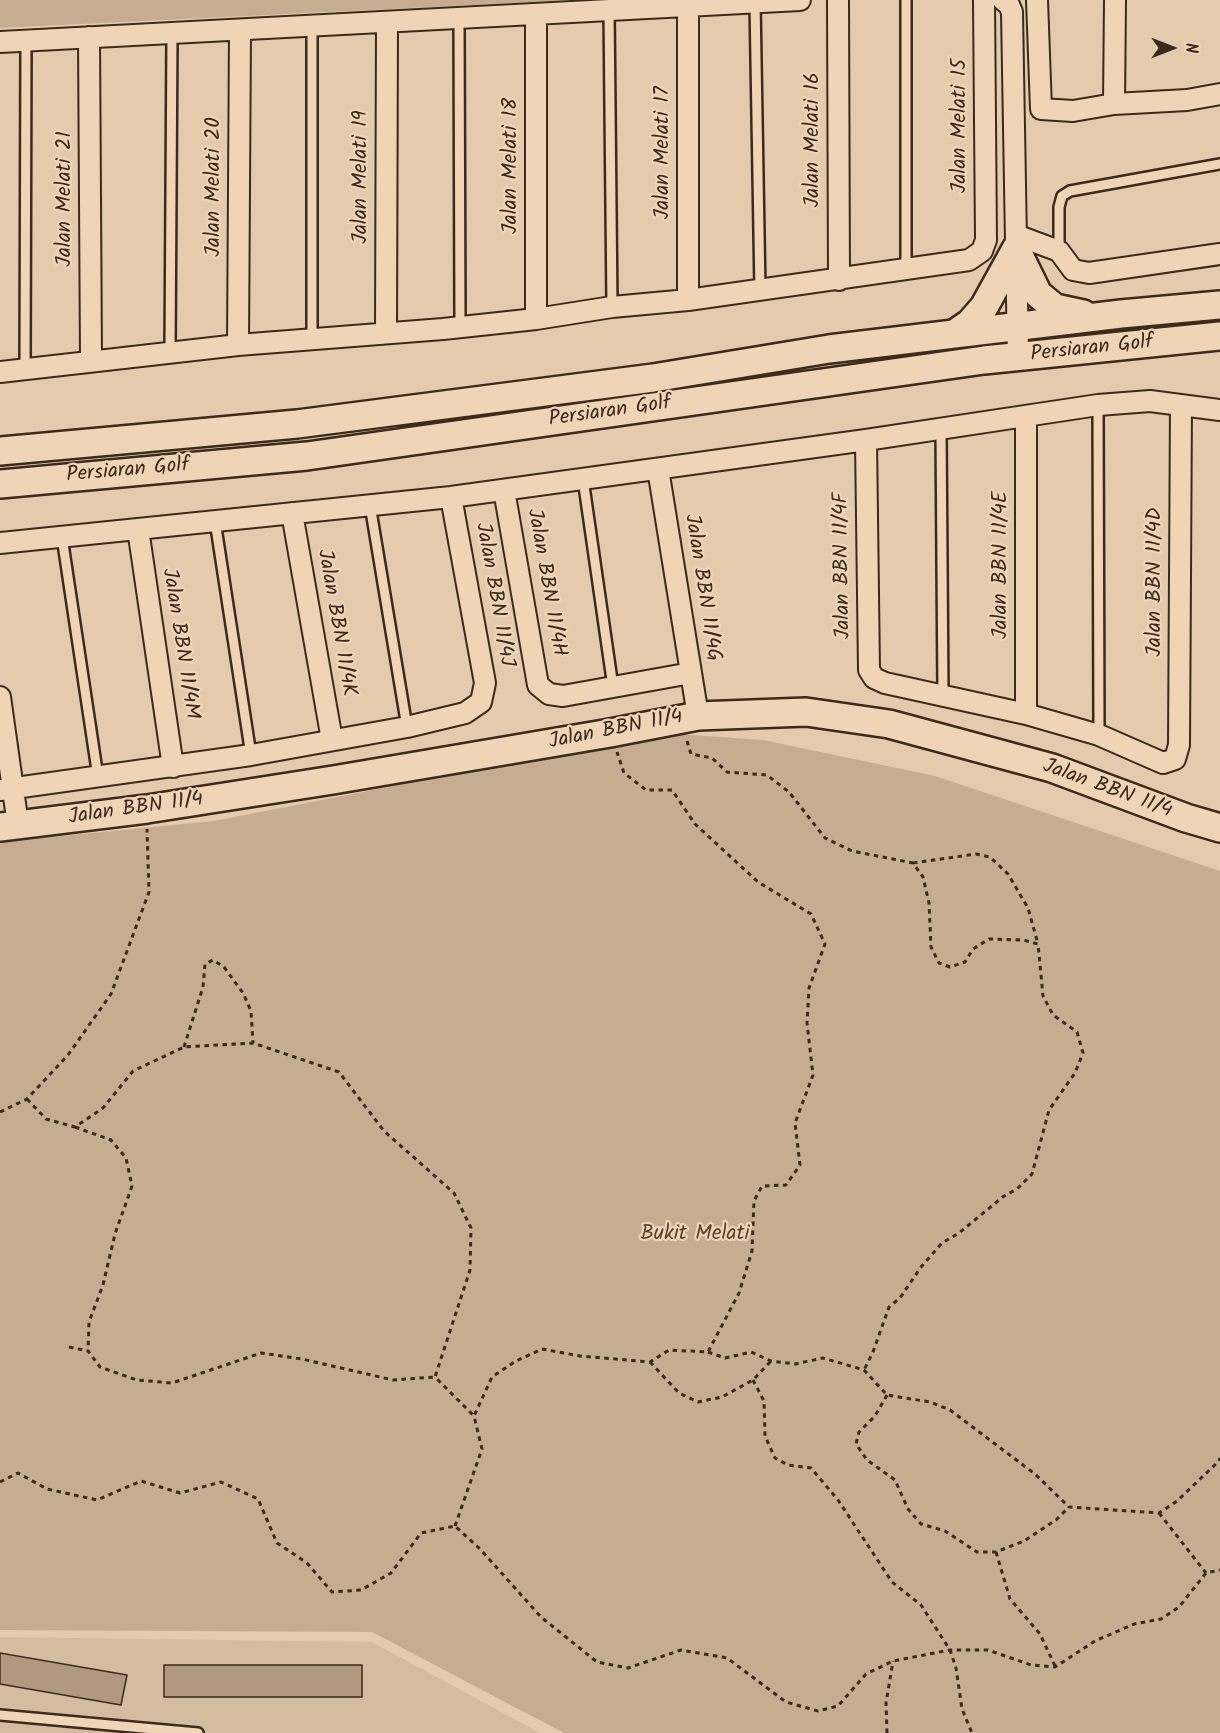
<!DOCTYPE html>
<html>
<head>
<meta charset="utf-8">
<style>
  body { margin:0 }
  #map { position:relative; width:1220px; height:1733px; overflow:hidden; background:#e4cbad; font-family:Kalam,sans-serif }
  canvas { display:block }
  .north { position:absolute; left:1142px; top:18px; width:60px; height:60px; -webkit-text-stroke:4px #efd5b6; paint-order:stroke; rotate:90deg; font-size:16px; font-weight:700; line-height:24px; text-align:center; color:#3b2a1e }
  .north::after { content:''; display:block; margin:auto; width:21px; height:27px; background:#3b2a1e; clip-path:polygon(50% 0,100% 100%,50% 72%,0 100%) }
</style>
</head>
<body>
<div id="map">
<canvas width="1220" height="1733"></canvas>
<div class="north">N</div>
</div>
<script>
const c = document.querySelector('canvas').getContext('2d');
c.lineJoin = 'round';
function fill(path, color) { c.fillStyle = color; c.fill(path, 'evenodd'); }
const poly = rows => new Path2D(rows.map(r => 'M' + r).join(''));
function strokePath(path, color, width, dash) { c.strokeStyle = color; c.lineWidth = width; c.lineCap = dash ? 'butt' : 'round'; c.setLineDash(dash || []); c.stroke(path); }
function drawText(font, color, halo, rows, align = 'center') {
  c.font = font + ' Kalam,sans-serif'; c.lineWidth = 4.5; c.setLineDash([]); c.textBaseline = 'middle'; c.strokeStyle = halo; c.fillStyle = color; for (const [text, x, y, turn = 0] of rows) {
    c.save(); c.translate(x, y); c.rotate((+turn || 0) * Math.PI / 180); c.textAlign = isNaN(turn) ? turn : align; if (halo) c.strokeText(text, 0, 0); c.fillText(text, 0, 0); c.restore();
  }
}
fill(poly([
  [0,1637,372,1642,540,1733,0,1733]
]), '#d4bca0');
fill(poly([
  [0,0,574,0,0,28],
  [665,733,763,740,935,776,1220,871,1220,1733,564,1733,372,1632,0,1630,0,842,214,821]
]), '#c5ad92');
const building = poly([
  [0,1653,127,1675,121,1705,0,1684,0,1653],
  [164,1665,362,1665,362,1697,164,1697,164,1665]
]);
fill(building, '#b09980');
strokePath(building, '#3b2a1e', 1.5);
const lane = poly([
  [755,2,760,291],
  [609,9,612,307],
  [459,18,460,327],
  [312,26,312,338],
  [1059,251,1059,207,1062,196,1070,191,1220,164],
  [906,269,906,0],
  [170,352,172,33],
  [25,369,26,41],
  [1098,405,1099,735],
  [941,429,943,696],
  [583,479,613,687],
  [370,505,407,727],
  [215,521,251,755],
  [62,537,98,777],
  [0,1715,198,1733]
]);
const street = poly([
  [838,0,839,280],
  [1003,0,1009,5,1012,12,1018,357],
  [1037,0,1041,109,1073,111,1114,104,1187,100,1220,94],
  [688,5,688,300],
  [536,14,536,319],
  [89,37,91,361],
  [0,42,800,0],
  [1114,104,1115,0],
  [1016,235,1059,251,1073,270,1089,273,1220,254],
  [386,332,387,22],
  [238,345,240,30],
  [0,372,238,345,443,329,536,319,612,307,688,300,969,260,982,251,986,240,984,0],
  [866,440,869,670,874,678,885,683,1026,714,1099,735,1163,763,1175,759,1179,745,1181,405],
  [658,469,698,716],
  [504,490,538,685,549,694,563,696,691,673],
  [292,513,332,740],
  [138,529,173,767],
  [0,543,451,497,866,440,1098,405,1150,401,1220,410],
  [0,697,18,825],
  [1026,714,1026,416],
  [0,790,251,755,407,727,465,713,481,702,485,683,451,497]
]);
const secondary = poly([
  [1016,249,1038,294,1055,308,1083,314],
  [954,334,970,323,984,307,1016,249],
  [0,451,297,424,653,378,829,349,1121,314,1220,305],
  [0,484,307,456,984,360,1220,336],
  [0,827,147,809,333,780,610,733,698,716,806,712,889,724,1052,768,1186,818,1220,828]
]);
strokePath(lane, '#3b2a1e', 14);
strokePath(street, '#3b2a1e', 24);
strokePath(secondary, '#3b2a1e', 32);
strokePath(poly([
  [687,741,691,754,712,758,727,772,767,775,789,792,825,838,852,851,913,863,923,877,929,903,931,947,939,963,950,967,965,962,973,949,989,939,1023,940,1038,944,1043,996,1053,1015,1077,1032,1083,1053,1075,1073,1049,1110,1032,1174,1017,1189,1004,1196,959,1233,942,1243,921,1267,900,1298,889,1307,873,1352,864,1370],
  [913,863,976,854,990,857,1008,874,1028,908,1038,944],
  [184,1047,203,987,205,964,213,960,224,967,243,993,251,1011,253,1043],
  [27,1099,46,1119,75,1127,103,1108,133,1071,184,1047,253,1043,339,1072,384,1131,454,1193,471,1228,470,1270,435,1377,474,1416],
  [0,1112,27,1099,68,1055,111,994,149,892,147,829],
  [75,1127,111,1140,126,1158,132,1186,115,1234,103,1285,89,1322,88,1351],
  [69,1347,88,1351,100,1367,137,1380,172,1383,261,1353,302,1359,393,1380,435,1377],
  [708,1352,725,1358,751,1352,771,1361,795,1364,823,1358,864,1370,887,1395,930,1402,950,1410,1035,1474,1069,1507,1159,1513,1177,1501,1219,1461,1220,1458],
  [650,1362,679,1393,698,1402,722,1397,753,1380,771,1361],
  [753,1380,764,1401,765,1436,775,1458,788,1465,811,1468,838,1500,892,1582,921,1605,950,1650,956,1668,962,1709,972,1733],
  [887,1395,875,1416,859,1432,856,1444,867,1460,895,1480,908,1509,921,1524,945,1531,977,1552,996,1552,1024,1541,1056,1520,1069,1507],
  [0,1482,18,1473,47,1489,97,1500,141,1481,180,1493,221,1482,258,1499,277,1543,307,1563,332,1592,361,1590,391,1573,421,1533,455,1526,480,1549,541,1617,597,1662,628,1668,681,1650,727,1658,786,1702,818,1711,838,1706,866,1674,893,1661,950,1650,988,1650,1031,1665,1055,1667,1095,1641,1134,1624,1161,1619,1179,1607,1206,1573,1220,1570],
  [1159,1513,1206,1573],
  [455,1526,482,1449,474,1416,492,1377,516,1361,542,1349,580,1356,650,1362,669,1350,708,1352,739,1293,752,1251,754,1201,762,1186,786,1185,800,1165,795,1123,813,1075,807,1023,809,988,825,944,811,914,758,882,695,824,672,790,646,790,624,773,617,752],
  [996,1552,1010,1599,1040,1634,1055,1666],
  [887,1733,886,1703,893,1661]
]), '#3b2a1e', 3, [4.5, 4.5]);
strokePath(lane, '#efd5b6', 9);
strokePath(street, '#efd5b6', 20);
strokePath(secondary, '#efd5b6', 27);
drawText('21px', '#3b2a1e', '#efd5b6', [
  ["Jalan Melati 15",961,126,-90],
  ["Jalan Melati 16",814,140,-90],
  ["Jalan Melati 17",664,153,-90],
  ["Jalan Melati 18",512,166,-90],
  ["Jalan Melati 19",362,177,-90],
  ["Jalan Melati 20",215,187,-90],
  ["Jalan Melati 21",66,199,-90],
  ["Persiaran Golf",1092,350,-6],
  ["Persiaran Golf",610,413,-8],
  ["Persiaran Golf",128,472,-5],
  ["Jalan BBN 11/4E",1002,565,-90],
  ["Jalan BBN 11/4F",844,566,-91],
  ["Jalan BBN 11/4D",1156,582,-90],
  ["Jalan BBN 11/4H",545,583,80],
  ["Jalan BBN 11/4G",701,588,81],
  ["Jalan BBN 11/4J",493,595,80],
  ["Jalan BBN 11/4K",335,623,80],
  ["Jalan BBN 11/4M",179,644,81],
  ["Jalan BBN 11/4",616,731,-11],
  ["Jalan BBN 11/4",1107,790,20],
  ["Jalan BBN 11/4",136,810,-8]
]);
drawText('21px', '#574435', '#efd5b6', [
  ["Bukit Melati",695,1235]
]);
</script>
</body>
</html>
